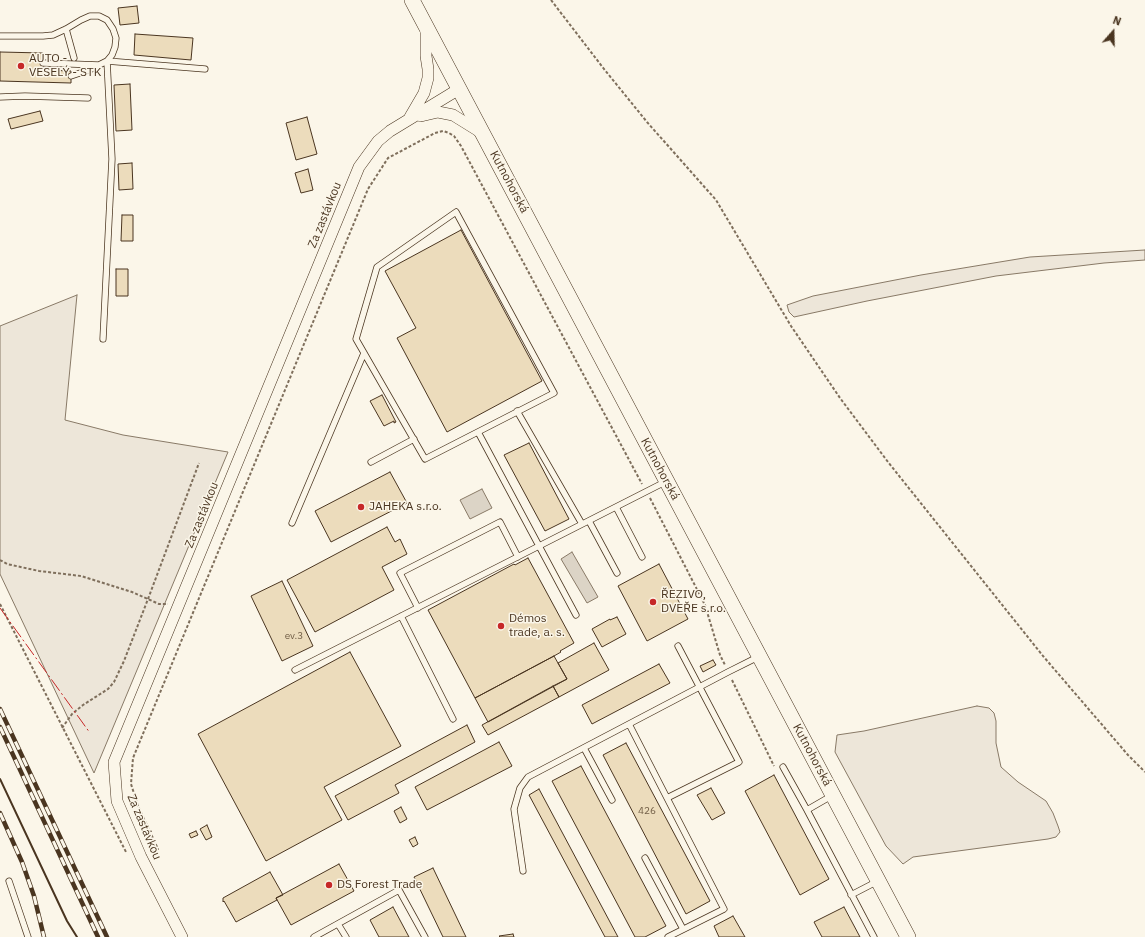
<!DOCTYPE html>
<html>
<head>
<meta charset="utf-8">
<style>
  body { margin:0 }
  #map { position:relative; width:1145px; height:937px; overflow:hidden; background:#fbf6e9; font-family:"IBM Plex Sans",sans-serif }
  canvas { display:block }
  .north { position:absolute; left:1093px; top:12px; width:40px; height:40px; -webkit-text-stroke:3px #fbf6e9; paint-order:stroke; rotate:20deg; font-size:11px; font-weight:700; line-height:16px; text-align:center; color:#4a3520 }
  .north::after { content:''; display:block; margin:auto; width:14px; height:18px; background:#4a3520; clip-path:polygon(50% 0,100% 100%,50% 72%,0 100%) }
</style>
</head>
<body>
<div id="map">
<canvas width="1145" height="937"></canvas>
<div class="north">N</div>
</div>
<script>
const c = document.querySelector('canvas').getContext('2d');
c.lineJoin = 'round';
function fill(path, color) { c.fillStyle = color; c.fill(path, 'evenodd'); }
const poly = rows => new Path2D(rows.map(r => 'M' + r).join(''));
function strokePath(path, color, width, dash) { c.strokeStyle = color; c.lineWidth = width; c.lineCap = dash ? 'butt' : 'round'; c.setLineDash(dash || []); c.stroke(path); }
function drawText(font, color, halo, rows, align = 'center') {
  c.font = font + ' "IBM Plex Sans",sans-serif'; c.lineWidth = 3; c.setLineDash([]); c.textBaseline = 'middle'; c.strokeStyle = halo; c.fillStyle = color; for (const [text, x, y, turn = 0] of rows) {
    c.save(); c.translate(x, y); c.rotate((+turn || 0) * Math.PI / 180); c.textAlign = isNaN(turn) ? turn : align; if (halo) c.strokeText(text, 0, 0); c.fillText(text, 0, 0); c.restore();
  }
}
const green = poly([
  [1145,250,1145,260,1104,263,996,276,867,301,794,317,789,312,787,305,813,296,921,275,1030,257,1145,250],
  [77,295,65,420,123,435,228,452,94,773,0,574,0,326,77,295],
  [977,706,989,708,994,713,996,721,996,743,1001,767,1018,782,1046,801,1053,813,1058,826,1060,832,1056,837,1048,839,913,857,903,864,886,846,835,752,837,735,864,731,977,706]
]);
fill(green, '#ede6d9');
strokePath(green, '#887966', 1);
const water = poly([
  [482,489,492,508,470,519,460,500,482,489],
  [572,552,598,597,587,603,561,559,572,552]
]);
fill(water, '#dcd4c6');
strokePath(water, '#887966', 1);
const building = poly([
  [137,6,139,23,120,25,118,8,137,6],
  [135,34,193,38,191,60,134,55,135,34],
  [0,52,43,53,43,70,71,71,71,83,0,81,0,52],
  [130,84,132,130,116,131,114,85,130,84],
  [40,111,43,121,11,129,8,119,40,111],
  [307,117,317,154,296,160,286,123,307,117],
  [132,163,133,189,119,190,118,164,132,163],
  [308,169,313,190,301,193,295,173,308,169],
  [122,215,133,215,133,241,121,241,122,215],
  [461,230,542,381,447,432,397,338,416,328,385,271,461,230],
  [116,269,128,269,128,296,116,296,116,269],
  [382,395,396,422,394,423,394,421,384,426,370,401,382,395],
  [529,443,569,519,545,531,504,455,529,443],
  [390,472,407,503,331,542,315,511,390,472],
  [387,527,395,542,400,539,407,554,382,567,394,590,315,632,287,580,387,527],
  [528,558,574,643,560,651,561,652,554,656,475,698,428,610,514,564,515,565,528,558],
  [659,564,688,619,647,641,618,586,659,564],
  [282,581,313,646,282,661,251,596,282,581],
  [617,617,626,634,602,647,592,629,610,619,610,620,617,617],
  [594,643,609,670,559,697,553,686,567,679,558,663,594,643],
  [350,652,401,746,324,787,342,820,266,861,198,734,350,652],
  [554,656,567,679,488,722,475,698,554,656],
  [713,660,716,665,703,672,700,666,713,660],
  [659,664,670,683,592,724,582,705,659,664],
  [553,686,559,697,488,735,482,725,553,686],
  [467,725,475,742,395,785,399,793,348,820,335,796,467,725],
  [499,742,512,766,427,810,415,787,499,742],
  [626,743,710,901,686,914,603,755,626,743],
  [581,766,666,926,645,937,635,937,552,781,581,766],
  [774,775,829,879,800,895,745,791,774,775],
  [711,788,725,813,712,820,697,795,711,788],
  [539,789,618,937,605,937,529,795,539,789],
  [401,807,407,819,400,823,394,811,401,807],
  [207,825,212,837,206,840,200,829,207,825],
  [196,831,198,835,191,838,189,834,196,831],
  [415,837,418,844,413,847,409,840,415,837],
  [339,864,354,891,291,925,276,898,339,864],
  [433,868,466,937,443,937,414,877,433,868],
  [270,872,283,895,276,898,277,900,236,922,224,901,223,902,223,898,270,872],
  [393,907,409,937,379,937,370,920,393,907],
  [844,907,860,937,822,937,814,922,844,907],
  [733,916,745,937,719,937,714,926,733,916],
  [513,934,514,937,500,937,499,936,513,934]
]);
fill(building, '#ecdcbc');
strokePath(building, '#4a3520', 1);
const service = poly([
  [66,29,74,58],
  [0,36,43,36,53,35,66,29,81,20,90,16,99,16,107,20,113,29,116,38,115,47,112,55,107,61,89,70,71,76],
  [43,63,99,65],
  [0,97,25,96,88,98],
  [456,212,554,393,425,459,356,339,377,267,456,212],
  [103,339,112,159,107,61,205,69],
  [517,411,582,524],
  [478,432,576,615],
  [371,462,414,439],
  [616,507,642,557],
  [589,521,617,573],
  [292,523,364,353],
  [418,608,400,573,500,522,518,557],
  [401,616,453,719],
  [295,670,665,482],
  [629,724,667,798,739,762,678,646],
  [584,748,612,800],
  [783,767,807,810,833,795],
  [667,798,724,909,668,937],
  [807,810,874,937],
  [645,858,683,929],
  [523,871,514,809,520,788,528,777,728,672,758,657],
  [9,881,28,937],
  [851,895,878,881],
  [338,924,346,937],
  [314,937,399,890,425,937]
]);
const minor = poly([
  [421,116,438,112,453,115,482,133],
  [410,117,424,93,428,78,428,69,426,56,426,26],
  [182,937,141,857,117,801,114,762,359,167,378,141,390,131,459,89]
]);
const secondary = poly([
  [412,0,908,937]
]);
strokePath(service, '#4a3520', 7);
strokePath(minor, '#4a3520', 12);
strokePath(secondary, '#4a3520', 16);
strokePath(poly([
  [551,0,604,69,647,122,716,200,791,326,840,398,888,462,1043,656,1128,755,1145,772],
  [650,498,705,605,720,655,725,665],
  [0,560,7,564,39,571,81,576,132,592,159,604,168,604],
  [0,604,126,852],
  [732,680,774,766],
  [62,728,72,714,83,705,108,689,114,682,124,661,148,599,199,463],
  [151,852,158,849,138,806,131,784,133,758,368,189,388,158,435,133,443,131,449,133,454,136,461,146,642,484]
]), '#7f6f5c', 2, [3, 2]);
strokePath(service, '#fbf6e9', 5.5);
strokePath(minor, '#fbf6e9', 11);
strokePath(secondary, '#fbf6e9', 15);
const rail = poly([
  [0,709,107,937],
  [0,727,98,937],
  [0,813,22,862,34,896,44,937]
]);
strokePath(rail, '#4a3520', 4.5);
strokePath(rail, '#fbf6e9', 3, [9]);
strokePath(poly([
  [0,779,67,921,77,937]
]), '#4a3520', 2);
strokePath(poly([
  [0,608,90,733]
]), '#c62828', 1, [14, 3, 2, 3]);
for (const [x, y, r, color] of [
  [21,66,4,"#c62828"],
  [361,507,4,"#c62828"],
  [653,602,4,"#c62828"],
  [501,626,4,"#c62828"],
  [329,885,4,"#c62828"]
]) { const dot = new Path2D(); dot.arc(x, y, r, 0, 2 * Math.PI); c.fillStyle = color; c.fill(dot); strokePath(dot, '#fbf6e9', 1.5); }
drawText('10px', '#725f47', null, [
  ["ev.3",294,636],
  ["426",647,811]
]);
drawText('12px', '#4a3520', '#fbf6e9', [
  ["AUTO -",29,59],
  ["VESELÝ - STK",29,73],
  ["JAHEKA s.r.o.",369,507],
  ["ŘEZIVO,",661,595],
  ["DVEŘE s.r.o.",661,609],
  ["Démos",509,619],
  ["trade, a. s.",509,633],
  ["DS Forest Trade",337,885]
], 'left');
drawText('12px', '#4a3520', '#fbf6e9', [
  ["Kutnohorská",509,182,62],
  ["Za zastávkou",325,215,-68],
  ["Kutnohorská",660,469,62],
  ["Za zastávkou",202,515,-68],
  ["Kutnohorská",812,755,62],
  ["Za zastávkou",144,827,67]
]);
</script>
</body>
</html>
